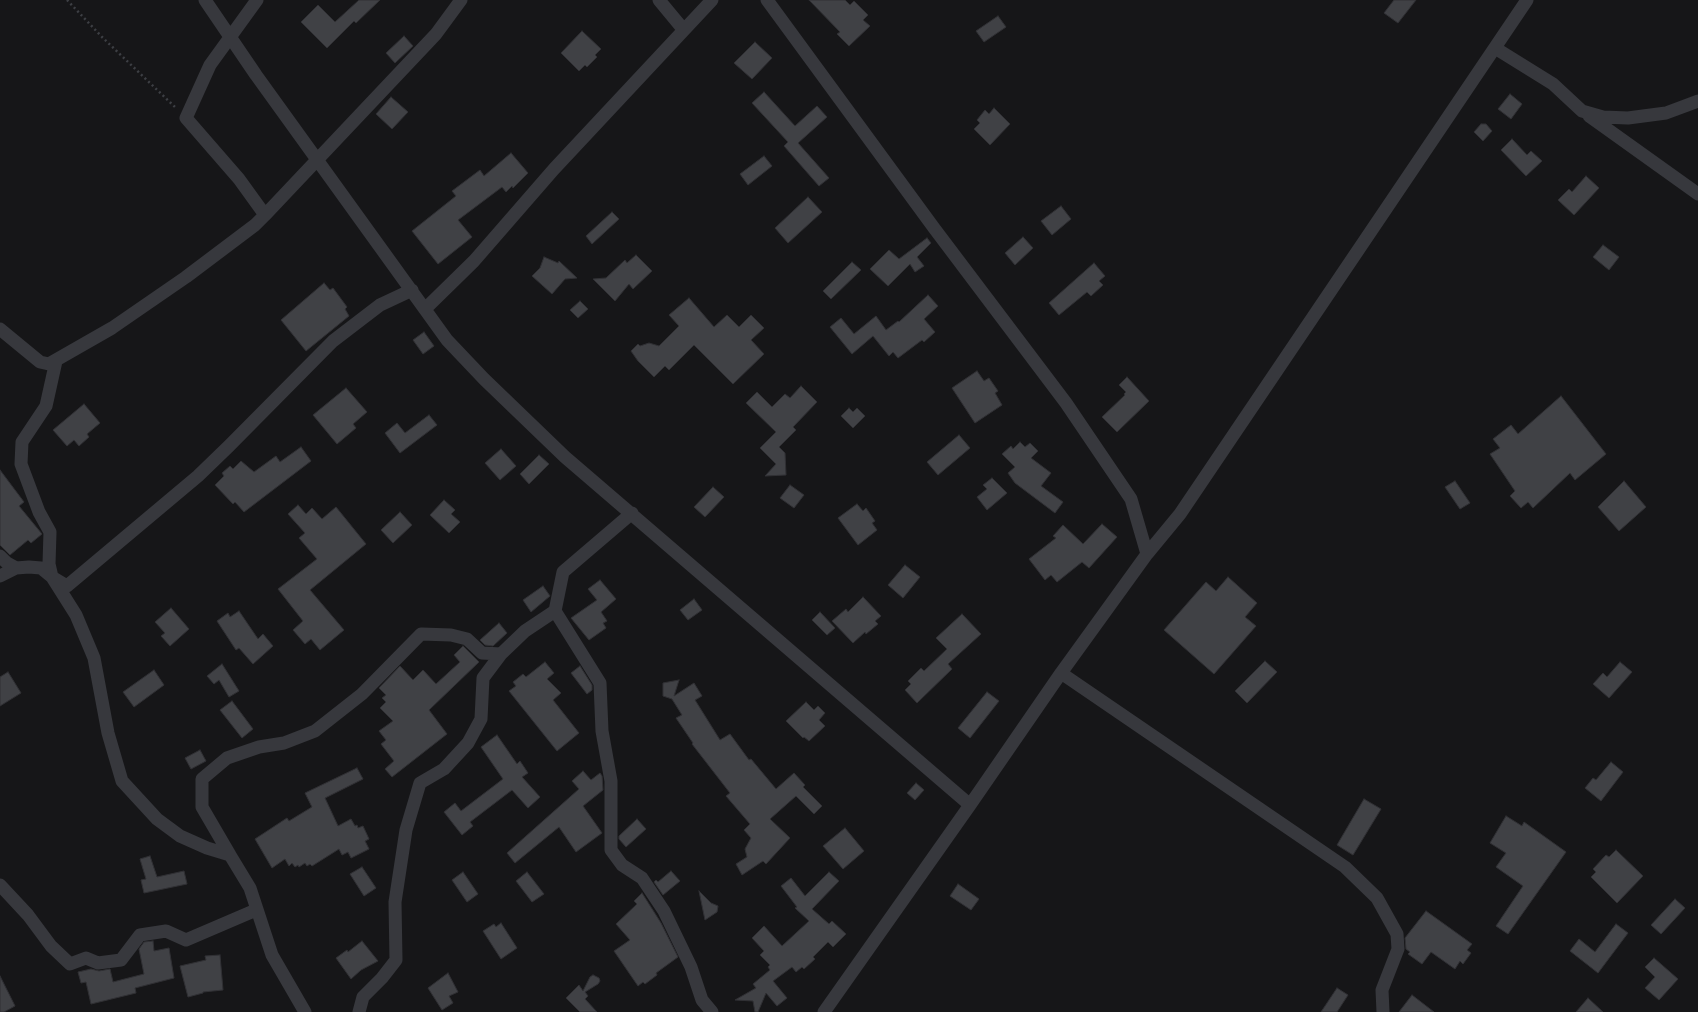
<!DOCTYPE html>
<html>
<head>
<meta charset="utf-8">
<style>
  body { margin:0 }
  canvas { display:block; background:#161618 }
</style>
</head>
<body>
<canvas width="1698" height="1012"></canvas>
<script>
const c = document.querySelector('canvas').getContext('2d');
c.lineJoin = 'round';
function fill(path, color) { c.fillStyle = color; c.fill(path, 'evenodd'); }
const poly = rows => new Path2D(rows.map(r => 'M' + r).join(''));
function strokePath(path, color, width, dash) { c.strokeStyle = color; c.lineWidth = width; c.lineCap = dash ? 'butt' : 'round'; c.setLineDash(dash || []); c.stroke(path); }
const building = poly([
  [359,0,380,0,356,23,354,21,327,48,301,22,318,5,335,22,359,0],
  [809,0,845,0,850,5,854,1,868,15,863,20,870,26,849,46,837,34,840,32,809,0],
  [1394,0,1416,0,1398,23,1384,13,1394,0],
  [998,16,1006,27,984,42,976,31,998,16],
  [582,31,601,49,595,55,597,57,587,67,585,65,579,71,561,53,582,31],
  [404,36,413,46,395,63,386,53,404,36],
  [755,42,772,58,752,79,734,63,755,42],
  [764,92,795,126,817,106,827,117,798,143,829,178,819,186,784,146,788,142,752,103,764,92],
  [1510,94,1522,104,1511,119,1498,109,1510,94],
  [391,97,408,112,392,129,376,114,391,97],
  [994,108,1010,124,990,145,974,129,980,123,977,120,985,110,989,114,994,108],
  [1481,124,1486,124,1492,131,1483,141,1474,132,1481,124],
  [1512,139,1527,155,1531,151,1542,161,1526,176,1501,150,1512,139],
  [511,153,528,173,513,188,512,186,506,192,502,187,458,220,472,237,438,264,412,231,456,196,452,191,480,170,484,176,511,153],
  [764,156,772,166,748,185,740,174,764,156],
  [1586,176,1599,188,1574,215,1558,200,1569,189,1572,192,1586,176],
  [808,197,822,212,788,243,775,228,808,197],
  [1061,206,1071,219,1052,235,1041,221,1061,206],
  [612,212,619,219,592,244,586,236,612,212],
  [1023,237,1033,248,1015,265,1005,253,1023,237],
  [927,238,931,243,917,257,924,266,915,272,910,264,888,286,870,269,889,250,899,259,927,238],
  [1603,245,1619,257,1609,270,1593,257,1603,245],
  [636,255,652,271,633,289,629,284,615,301,593,279,606,278,625,260,627,263,636,255],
  [544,257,558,263,559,261,577,278,565,279,552,294,532,276,540,268,544,257],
  [852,262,861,270,831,299,823,291,852,262],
  [1094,263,1105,276,1099,281,1103,285,1091,296,1087,292,1059,315,1049,303,1094,263],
  [324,283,330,290,333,288,347,307,345,309,349,316,306,351,281,320,324,283],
  [928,295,938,306,924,319,935,332,924,342,922,340,898,358,893,352,889,356,873,336,852,354,830,327,841,318,854,334,876,316,886,330,898,321,899,322,928,295],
  [689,298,714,327,727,315,739,327,751,315,764,328,751,340,764,354,733,384,694,345,669,370,665,366,654,377,638,361,631,351,638,344,640,346,649,343,659,346,679,326,669,315,689,298],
  [580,301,588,309,578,318,570,310,580,301],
  [424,332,434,346,423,354,413,340,424,332],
  [977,371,984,381,989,378,998,391,995,393,1002,405,975,423,952,388,977,371],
  [1127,377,1149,401,1117,432,1102,417,1125,395,1124,394,1126,392,1119,385,1127,377],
  [801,386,817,402,793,427,796,430,779,447,785,453,786,475,765,476,776,464,760,448,776,432,746,403,757,392,772,407,785,394,790,398,801,386],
  [346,388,367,412,353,424,356,428,337,444,313,415,346,388],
  [1561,396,1606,454,1575,480,1570,473,1533,508,1528,502,1521,508,1510,496,1515,491,1490,454,1500,448,1493,439,1511,425,1518,434,1561,396],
  [84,404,100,423,87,434,89,437,79,446,74,440,67,446,53,430,84,404],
  [849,408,853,412,857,408,865,416,853,428,841,416,849,408],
  [429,415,437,425,400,453,385,433,397,423,405,433,429,415],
  [959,435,970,448,938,475,927,462,959,435],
  [1020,442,1025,447,1030,443,1038,451,1031,458,1051,473,1041,486,1063,502,1055,513,1015,483,1008,473,1015,467,1002,454,1011,446,1013,449,1020,442],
  [301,447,311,461,244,512,235,502,233,504,215,485,224,476,222,473,230,466,233,469,241,461,254,472,276,456,280,462,301,447],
  [501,449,516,466,500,480,485,463,501,449],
  [539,455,549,464,529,484,520,474,539,455],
  [0,470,24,502,19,506,42,534,31,543,28,540,10,555,0,545,0,470],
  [992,478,1007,493,987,510,977,497,987,489,983,485,992,478],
  [1455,481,1470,503,1460,509,1445,487,1455,481],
  [1624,481,1646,507,1619,531,1598,507,1624,481],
  [790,485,804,495,794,508,780,498,790,485],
  [713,487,724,497,705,517,694,507,713,487],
  [444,500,455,510,451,514,460,522,449,533,430,515,444,500],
  [857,504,863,511,866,508,875,521,872,523,877,530,858,545,838,518,857,504],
  [298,505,306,514,312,508,322,519,336,507,366,544,310,590,344,630,320,650,311,639,305,644,293,630,303,621,278,589,317,559,299,538,305,533,288,514,298,505],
  [400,512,412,525,393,543,381,530,400,512],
  [1102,524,1117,537,1089,568,1082,562,1057,582,1051,575,1045,580,1029,559,1056,538,1053,536,1063,525,1083,544,1102,524],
  [905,565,920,577,903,598,888,585,905,565],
  [1228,577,1257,603,1245,617,1256,626,1214,674,1164,630,1206,582,1216,591,1228,577],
  [600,580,616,599,601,612,607,621,603,623,606,628,589,640,571,618,597,600,588,589,600,580],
  [543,586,550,596,531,612,523,600,543,586],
  [863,597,881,616,875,621,878,624,866,634,865,632,853,643,832,621,846,609,848,612,863,597],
  [694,599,702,610,688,620,680,610,694,599],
  [171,608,189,629,170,646,161,636,165,633,155,622,171,608],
  [239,611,258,639,263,634,273,646,253,664,239,648,236,650,217,621,228,613,230,617,239,611],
  [820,612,835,628,827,635,812,620,820,612],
  [962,614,981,634,948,664,952,669,917,703,905,690,911,684,908,681,921,668,924,671,947,649,936,638,962,614],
  [499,623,507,633,493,646,485,645,480,640,499,623],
  [463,646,479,662,429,710,447,734,392,777,385,769,394,761,381,744,386,740,379,731,393,721,380,708,386,702,382,698,386,695,379,688,400,666,413,680,423,670,436,684,460,662,454,655,463,646],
  [1265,661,1277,672,1247,703,1235,691,1265,661],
  [545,662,554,673,547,679,561,693,553,700,579,733,557,751,509,691,516,686,513,682,523,674,526,677,545,662],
  [1620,662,1632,672,1609,698,1593,684,1603,673,1607,677,1620,662],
  [222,664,239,691,229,697,219,680,214,684,207,676,222,664],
  [580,666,592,685,592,690,587,694,571,673,580,666],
  [154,670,164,685,134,707,123,692,154,670],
  [8,672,21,693,0,706,0,677,8,672],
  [679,680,674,696,694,683,702,696,695,700,720,740,730,734,749,760,751,759,776,789,794,773,805,785,803,787,822,806,814,814,796,796,770,819,790,838,766,864,763,861,742,875,736,864,747,857,745,849,751,838,744,830,750,824,726,796,730,793,692,744,693,743,676,718,682,715,672,699,663,696,663,683,679,680],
  [987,692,999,701,970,738,958,728,987,692],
  [232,701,253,729,242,738,220,710,232,701],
  [806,702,814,710,818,706,825,713,819,720,825,726,809,741,804,737,803,738,786,721,806,702],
  [497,735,517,764,520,761,528,773,522,777,540,797,528,808,512,790,470,822,473,826,462,835,444,812,455,803,461,811,503,779,481,747,497,735],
  [200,750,206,761,191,769,185,758,200,750],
  [1611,762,1623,772,1601,801,1585,788,1593,778,1596,780,1611,762],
  [357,768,363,779,325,798,338,826,351,819,355,826,357,825,358,828,363,826,369,839,365,841,369,849,351,858,348,852,342,855,339,849,312,866,310,864,307,866,305,863,299,867,298,865,295,867,292,863,289,866,285,859,272,868,255,839,287,818,289,821,312,807,305,793,357,768],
  [583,771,591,780,600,773,602,776,603,790,583,806,602,833,576,852,559,827,515,863,507,853,579,789,572,781,583,771],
  [916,783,924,790,915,800,907,793,916,783],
  [1364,799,1381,809,1353,855,1337,845,1364,799],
  [1506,816,1522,826,1524,822,1566,852,1508,934,1496,926,1523,886,1496,867,1506,853,1490,843,1506,816],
  [637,819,646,829,626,847,619,839,619,836,637,819],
  [845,828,864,851,843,869,823,846,845,828],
  [1616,850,1643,876,1617,903,1591,877,1596,872,1593,869,1606,855,1609,857,1616,850],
  [150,856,157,877,184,871,187,884,144,893,141,880,146,879,140,859,150,856],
  [362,867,376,888,364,896,350,874,362,867],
  [671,871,680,881,663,895,654,882,656,880,658,882,671,871],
  [463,872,478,894,467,902,452,880,463,872],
  [527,872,544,894,532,902,516,881,527,872],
  [829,872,839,881,812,909,829,924,832,921,846,934,833,947,828,942,813,957,815,959,804,969,802,967,796,972,792,967,773,981,787,998,777,1006,766,993,758,1012,755,1012,753,1001,735,1000,756,988,753,984,770,970,768,967,770,965,760,955,764,951,752,938,764,926,782,946,809,921,795,908,797,907,781,886,791,878,805,896,829,872],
  [958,884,979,899,971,910,950,896,958,884],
  [699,891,711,903,718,906,717,912,705,920,699,891],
  [642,893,661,923,678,957,656,973,657,975,645,984,643,982,638,986,614,951,630,940,616,924,637,904,634,901,642,893],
  [1675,899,1685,908,1661,934,1651,925,1675,899],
  [1426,911,1472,944,1467,950,1471,953,1463,964,1460,961,1455,969,1431,952,1422,964,1408,954,1410,952,1406,949,1405,938,1426,911],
  [501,923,517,948,501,959,483,931,494,924,496,927,501,923],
  [1616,924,1628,933,1598,973,1570,951,1579,939,1595,952,1616,924],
  [153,941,154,951,169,948,174,978,135,988,136,993,91,1004,86,982,81,983,78,972,91,969,99,971,110,969,113,982,144,974,139,949,144,942,153,941],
  [362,941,378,961,361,970,351,979,336,958,347,950,348,952,362,941],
  [220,955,223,990,203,992,203,993,188,997,180,966,206,960,205,956,220,955],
  [1654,958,1678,979,1659,1000,1645,988,1655,977,1645,967,1654,958],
  [448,973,458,992,449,996,453,1003,442,1010,428,988,448,973],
  [593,975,599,978,600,981,598,984,585,992,588,996,585,999,597,1012,580,1012,566,998,579,985,583,991,590,977,593,975],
  [0,976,15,1006,4,1012,0,1012,0,976],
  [1337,988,1348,995,1337,1012,1321,1012,1337,988],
  [1412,995,1434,1012,1399,1012,1412,995],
  [1588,998,1603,1012,1576,1012,1588,998]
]);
fill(building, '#404145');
strokePath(building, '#303034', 1);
strokePath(poly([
  [67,0,102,37,176,108]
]), '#3d3f44', 2.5, [2, 3]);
strokePath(poly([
  [205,0,256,75,447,340,484,379,565,457,970,805],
  [257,0,210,65,186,118,239,179,265,215],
  [659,0,683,29],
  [767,0,934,228,1066,403,1131,499,1147,554],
  [1495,48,1553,84,1582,111,1603,117,1628,118,1666,113,1698,101],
  [1589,116,1698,194],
  [425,309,474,261,554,169,712,0],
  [0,329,40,362,49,364,112,328,186,277,255,225,265,215,436,34,461,0],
  [56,361,46,406,22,442,21,464,39,512,50,532,49,564,52,577,67,586,198,476,229,446,333,341,380,305,412,290],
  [0,556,7,563,16,568,29,567,41,568,52,577,76,615,94,658,108,733,122,781,157,819,180,836,207,848,230,855,250,888,272,955,305,1012],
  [0,576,16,568],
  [555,611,600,683,602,731,611,781,611,850,622,865,642,878,664,911,691,967,702,1000,712,1012],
  [1061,673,1345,867,1377,898,1397,934,1398,949,1382,990,1383,1012],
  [230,855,202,807,202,779,227,758,259,747,284,743,315,731,362,694,421,634,451,635,467,639,482,653,501,654],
  [0,885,28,915,51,946,70,964,86,958,98,963,121,960,140,935,166,931,186,940,256,910],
  [359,1012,363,997,382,978,396,960,395,902,406,830,420,783,444,769,468,743,481,719,483,678,501,654,525,631,555,611,563,572,632,513],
  [824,1012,970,805,1061,673,1147,554,1180,514,1527,0]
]), '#37383d', 13);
</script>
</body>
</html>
